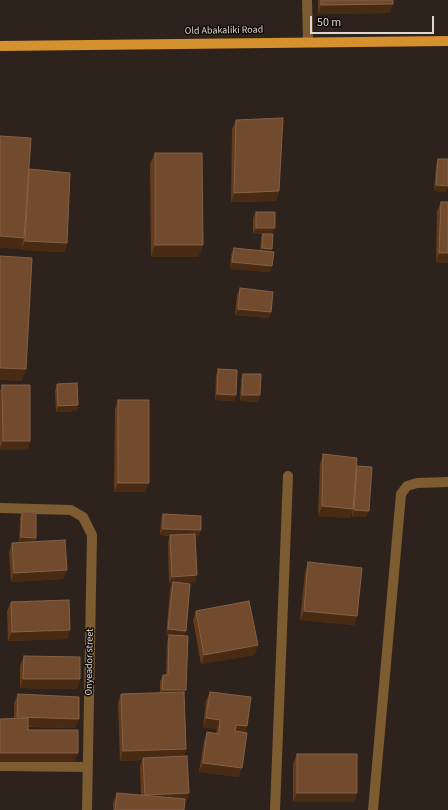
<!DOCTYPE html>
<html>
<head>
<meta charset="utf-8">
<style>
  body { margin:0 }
  #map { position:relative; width:448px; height:810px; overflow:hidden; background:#2d231c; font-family:"Source Sans 3",sans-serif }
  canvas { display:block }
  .scale { position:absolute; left:310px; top:16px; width:124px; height:18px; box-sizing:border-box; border:2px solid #ddd6d1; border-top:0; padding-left:5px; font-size:12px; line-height:14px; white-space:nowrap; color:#ddd6d1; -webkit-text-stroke:3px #120e0a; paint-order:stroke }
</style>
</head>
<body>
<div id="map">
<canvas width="448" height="810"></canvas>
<div class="scale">50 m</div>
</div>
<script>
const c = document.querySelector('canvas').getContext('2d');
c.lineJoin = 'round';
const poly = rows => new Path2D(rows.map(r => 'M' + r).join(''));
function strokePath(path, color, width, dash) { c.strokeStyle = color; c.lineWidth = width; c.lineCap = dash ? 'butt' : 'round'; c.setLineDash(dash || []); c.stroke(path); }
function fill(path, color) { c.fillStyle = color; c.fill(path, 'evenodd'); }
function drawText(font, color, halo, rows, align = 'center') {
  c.font = font + ' "Source Sans 3",sans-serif'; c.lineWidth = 3; c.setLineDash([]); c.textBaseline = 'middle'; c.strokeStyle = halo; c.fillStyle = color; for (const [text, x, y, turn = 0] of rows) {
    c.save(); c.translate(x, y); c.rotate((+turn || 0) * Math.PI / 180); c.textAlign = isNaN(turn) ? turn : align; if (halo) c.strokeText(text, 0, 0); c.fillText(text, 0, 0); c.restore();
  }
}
strokePath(poly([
  [307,0,308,42],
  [0,508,71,510,83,517,92,535,87,810],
  [0,766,88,767],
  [275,810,288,476],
  [373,810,401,494,407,486,417,483,448,482]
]), '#7d5c32', 10);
strokePath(poly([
  [0,46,448,41]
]), '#d5912d', 10);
fill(poly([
  [318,0,393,0,390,13,318,14],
  [236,120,279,191,276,201,231,202,232,129],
  [155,153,203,245,198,257,151,257,150,164],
  [438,159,446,192,434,191,436,165],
  [29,169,67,243,64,252,21,250,22,244,20,249],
  [441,202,448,263,436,262,437,211],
  [256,212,272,234,270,272,230,269,231,255,234,248,260,251,261,237,262,234,253,234,253,218],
  [240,288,271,312,269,318,235,315,237,295],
  [218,369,236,395,234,401,215,400,216,376],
  [243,374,260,395,258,402,240,401,241,380],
  [57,384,78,405,76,411,56,412,55,391],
  [2,385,30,441,27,450,0,450,0,391],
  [118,400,149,483,145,492,114,492,115,409],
  [323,454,356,469,357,466,366,517,352,517,352,512,350,518,318,516,320,464],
  [22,512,36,538,35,542,67,570,63,579,11,582,9,552,12,543,19,543,20,518],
  [163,514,201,530,198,537,196,537,195,582,176,583,186,631,184,636,184,697,186,749,184,756,189,793,186,802,185,802,184,810,113,810,113,803,117,793,141,795,140,767,142,760,120,761,118,703,121,694,160,693,160,681,163,675,166,675,167,642,169,636,166,636,170,589,172,583,169,583,168,542,170,536,160,535,161,520],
  [308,562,357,616,354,625,300,620,305,572],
  [11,602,70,630,67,639,8,641,7,611],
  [196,611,258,645,254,655,201,664,193,620],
  [24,656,80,679,77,689,20,688,20,666],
  [210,692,247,726,245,733,239,777,199,772,204,741,207,732,216,733,217,729,203,727,206,701],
  [18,694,75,728,28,727,28,730,74,762,0,762,0,719,14,719,14,703],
  [297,754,357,793,354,802,293,802,293,764]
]), '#653b1b');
fill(poly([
  [393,4,390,13,318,14,321,5],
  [436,185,448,186,446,192,434,191],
  [279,191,276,201,231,202,234,193],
  [256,228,275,228,272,234,253,234],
  [0,236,24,238,20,249,0,248],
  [25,241,67,243,64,252,21,250],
  [155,245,203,245,198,257,151,257],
  [262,248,272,249,271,252,260,252],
  [439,253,448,253,448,263,436,262],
  [232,262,272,266,270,272,230,269],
  [238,309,271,312,269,318,235,315],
  [0,368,26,369,22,381,0,380],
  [217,394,236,395,234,401,215,400],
  [242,395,260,395,258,402,240,401],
  [78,405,76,411,56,412,58,406],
  [3,441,30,441,27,450,0,450,0,448],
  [118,483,149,483,145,492,114,492],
  [322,506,353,509,350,518,318,516],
  [354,510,369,511,366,517,352,517],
  [163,529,201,530,198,537,160,535],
  [21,537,36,538,34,544,19,544],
  [67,570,63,579,11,582,14,573],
  [197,575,195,582,169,583,172,577],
  [304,611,357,616,354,625,300,620],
  [168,629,186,631,183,638,166,636],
  [70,630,67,639,8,641,12,632],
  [258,645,254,655,201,664,204,655],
  [23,679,80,679,77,689,20,688],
  [162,690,186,690,184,697,160,696],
  [17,717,79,719,75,728,14,726],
  [206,718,220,720,217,729,203,727],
  [236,725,247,726,244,735,233,734],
  [186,749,183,759,143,758,142,760,120,761,123,751],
  [0,753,78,753,74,762,0,762],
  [203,763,242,768,239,777,199,772],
  [189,793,186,802,141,804,145,795],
  [297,793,357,793,354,802,293,802]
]), '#492a13');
const building = poly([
  [321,0,393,0,393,4,321,5,321,0],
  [283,118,279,191,234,193,236,120,283,118],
  [0,136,31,138,24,238,0,236,0,136],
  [155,153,202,153,203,245,155,245,155,153],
  [438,159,448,159,448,186,436,185,438,159],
  [29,169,70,173,67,243,25,241,29,169],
  [441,202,448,202,448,253,439,253,441,202],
  [256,212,275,212,275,228,256,228,256,212],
  [263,234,273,234,272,249,262,248,263,234],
  [234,248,274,252,272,266,232,262,234,248],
  [0,256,32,258,26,369,0,368,0,256],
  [240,288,273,292,271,312,238,309,240,288],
  [218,369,237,370,236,395,217,394,218,369],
  [243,374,261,374,260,395,242,395,243,374],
  [77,383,78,405,58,406,57,384,77,383],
  [2,385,30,385,30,441,3,441,2,385],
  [118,400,149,400,149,483,118,483,118,400],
  [323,454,357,458,353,509,322,506,323,454],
  [357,466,372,467,369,511,354,510,357,466],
  [22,512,36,512,36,538,21,537,22,512],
  [163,514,201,516,201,530,163,529,163,514],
  [195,534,197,575,172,577,170,535,195,534],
  [65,540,67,570,14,573,12,543,65,540],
  [308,562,362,568,357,616,304,611,308,562],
  [173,582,190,584,186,631,168,629,173,582],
  [69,600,70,630,12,632,11,602,69,600],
  [249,601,258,645,204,655,196,611,249,601],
  [169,635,188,636,186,690,162,690,163,675,168,675,169,635],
  [24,656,80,657,80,679,23,679,24,656],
  [184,692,186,749,123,751,121,694,184,692],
  [210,692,251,697,247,726,236,725,235,731,247,733,242,768,203,763,207,732,219,734,220,720,206,718,210,692],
  [18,694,79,697,79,719,17,717,18,694],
  [28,718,28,730,78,730,78,753,0,753,0,719,28,718],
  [297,754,357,754,357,793,297,793,297,754],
  [187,756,189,793,145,795,143,758,187,756],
  [117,793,185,799,184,810,115,810,117,793]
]);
fill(building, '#724b2e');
strokePath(building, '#836148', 1);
drawText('10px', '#ddd6d1', '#120e0a', [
  ["Old Abakaliki Road",224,31,-1],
  ["Onyeador street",90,662,-89]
]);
</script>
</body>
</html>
